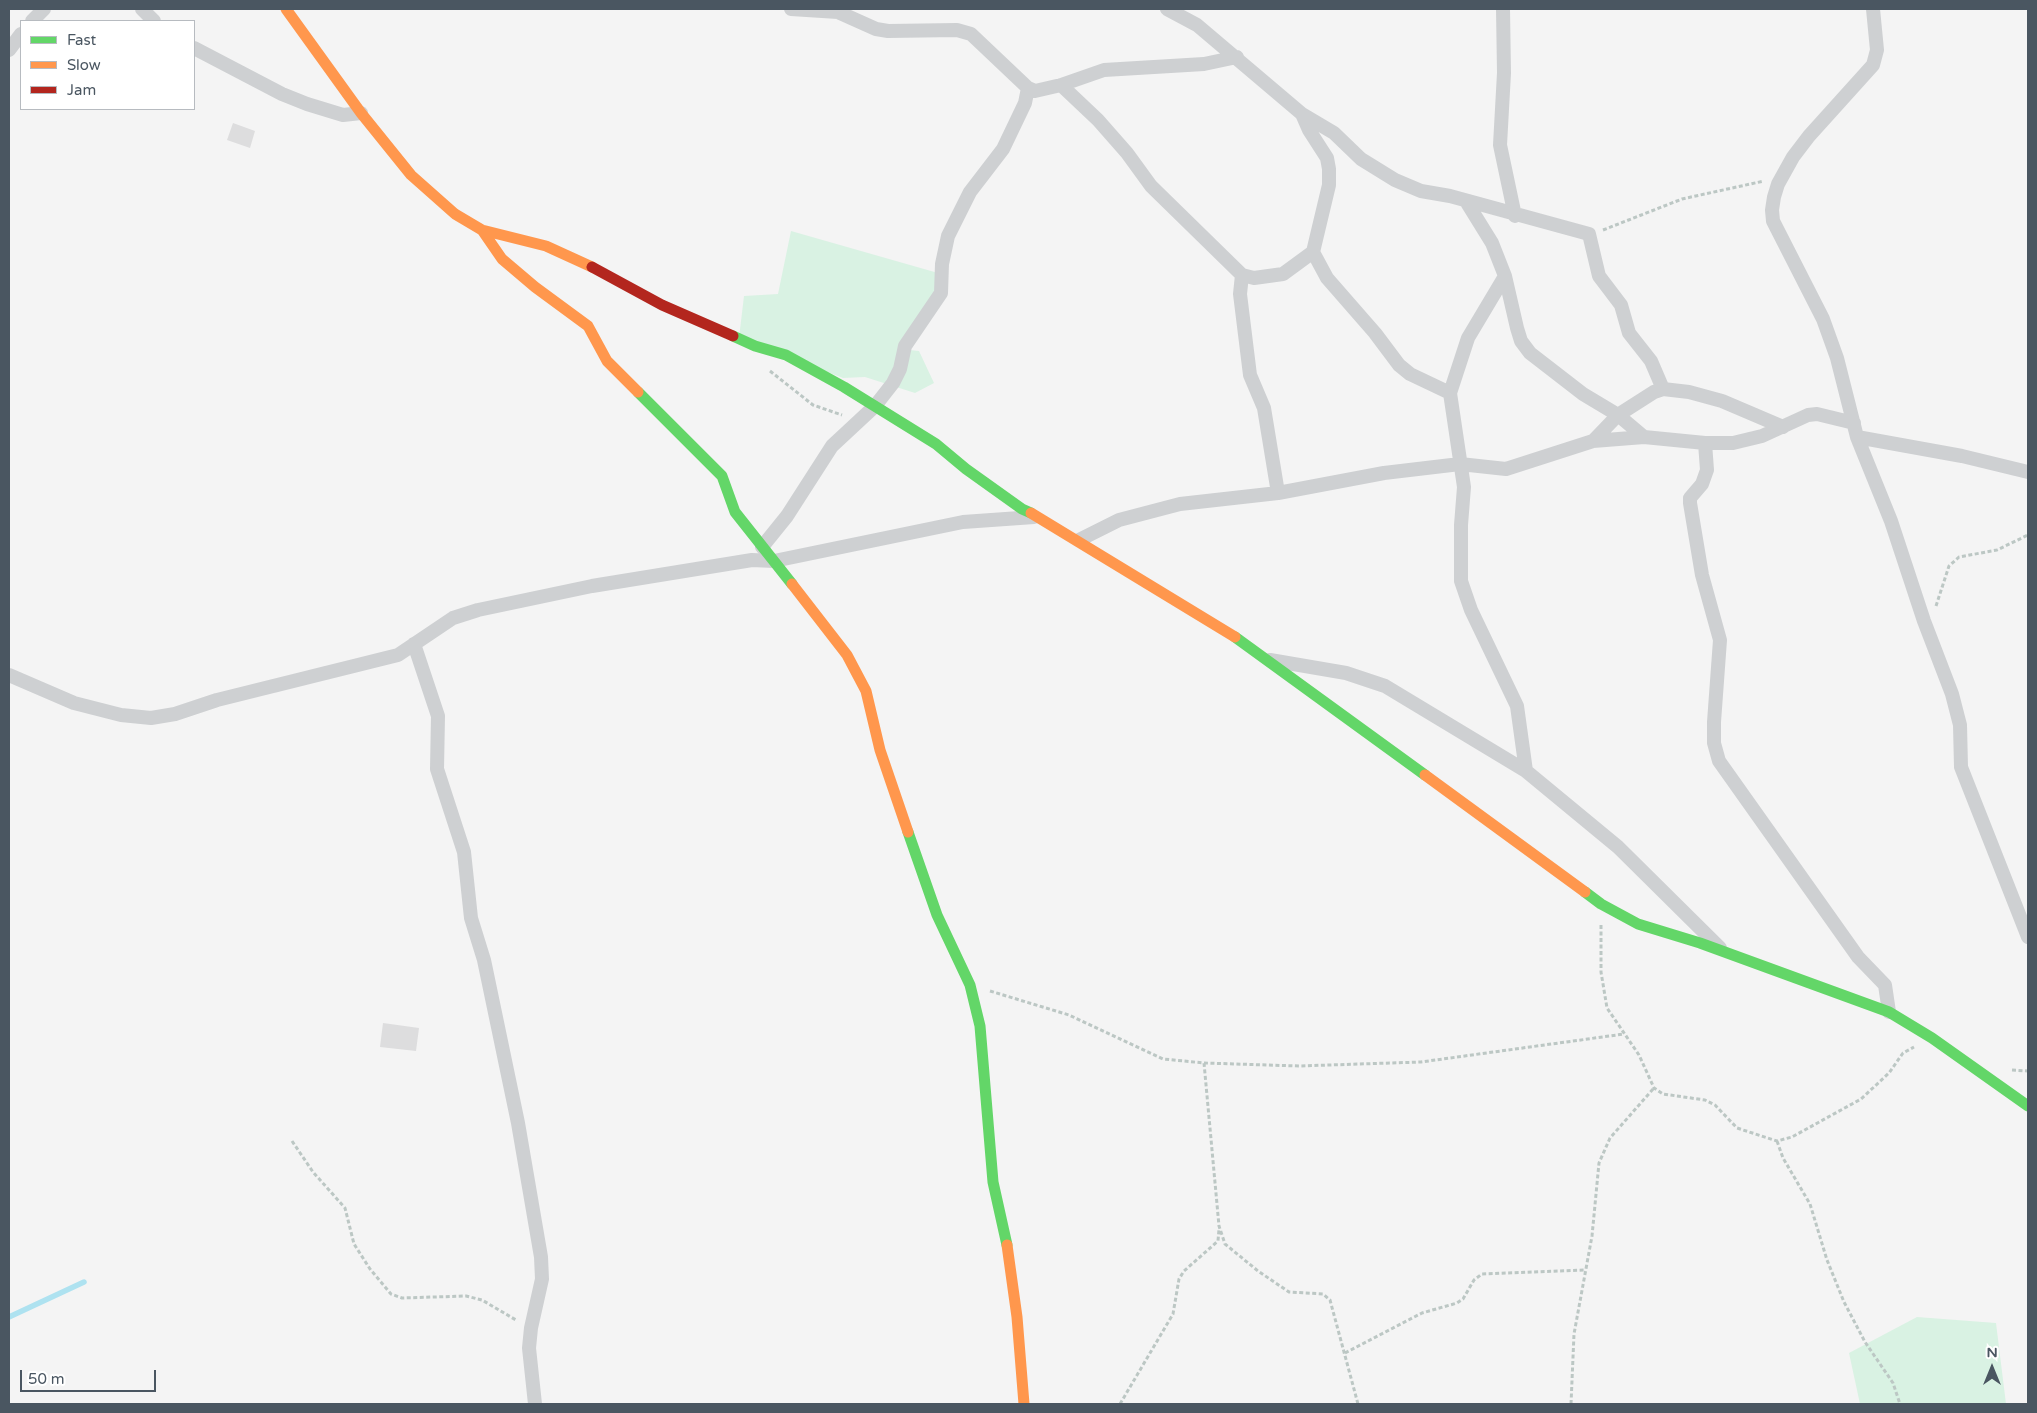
<!DOCTYPE html>
<html>
<head>
<meta charset="utf-8">
<style>
  body { margin:0 }
  #map { position:relative; width:2037px; height:1413px; overflow:hidden; background:#f4f4f4; font-family:"Varela Round",sans-serif }
  canvas { display:block }
  .frame { position:absolute; inset:0; border:10px solid #4a5661; pointer-events:none }
  .legend { position:absolute; left:20px; top:20px; width:175px; height:90px; box-sizing:border-box; background:#fff; border:1px solid #b7bbc0; margin:0; padding:6px 9px; list-style:none; font-size:15px; color:#4a5661 }
  .legend li { display:flex; align-items:center; gap:10px; height:25px }
  .legend b { width:25px; border:1px solid #b7bbc0 }
  .north { position:absolute; left:1967px; top:1343px; width:50px; height:50px; -webkit-text-stroke:4px #fff; paint-order:stroke; rotate:0deg; font-size:14px; font-weight:700; line-height:20px; text-align:center; color:#4a5661 }
  .north::after { content:''; display:block; margin:auto; width:18px; height:22px; background:#4a5661; clip-path:polygon(50% 0,100% 100%,50% 72%,0 100%) }
  .scale { position:absolute; left:20px; top:1370px; width:136px; height:22px; box-sizing:border-box; border:2px solid #4a5661; border-top:0; padding-left:6px; font-size:15px; line-height:18px; white-space:nowrap; color:#4a5661; -webkit-text-stroke:4px #fff; paint-order:stroke }
</style>
</head>
<body>
<div id="map">
<canvas width="2037" height="1413"></canvas>
<div class="frame"></div>
<ul class="legend">
<li><b style="height:6px;background:#63d668"></b>Fast</li>
<li><b style="height:6px;background:#ff974d"></b>Slow</li>
<li><b style="height:6px;background:#b3261e"></b>Jam</li>
</ul>
<div class="north">N</div>
<div class="scale">50 m</div>
</div>
<script>
const c = document.querySelector('canvas').getContext('2d');
c.lineJoin = 'round';
function fill(path, color) { c.fillStyle = color; c.fill(path, 'evenodd'); }
const poly = rows => new Path2D(rows.map(r => 'M' + r).join(''));
function strokePath(path, color, width, dash) { c.strokeStyle = color; c.lineWidth = width; c.lineCap = dash ? 'butt' : 'round'; c.setLineDash(dash || []); c.stroke(path); }
fill(poly([
  [791,231,938,273,936,291,900,349,919,351,934,383,915,393,865,377,843,378,739,338,744,296,778,294],
  [1917,1317,1996,1323,2006,1404,1860,1404,1849,1353]
]), '#d9f2e3');
strokePath(poly([
  [9,1317,84,1282]
]), '#aee2f0', 5.5);
fill(poly([
  [233,123,255,131,250,148,227,140],
  [383,1023,419,1028,416,1051,380,1047]
]), '#ddddde');
strokePath(poly([
  [1603,230,1682,199,1764,181],
  [770,371,813,405,842,415],
  [1936,606,1949,566,1959,557,1997,550,2028,535],
  [1601,925,1601,972,1607,1008,1639,1055,1654,1088,1663,1094,1705,1100,1715,1105,1737,1128,1777,1141,1792,1137,1861,1099,1889,1073,1903,1053,1914,1047],
  [990,991,1069,1015,1163,1059,1204,1063,1299,1066,1421,1062,1624,1034],
  [1204,1063,1219,1226,1225,1244,1258,1271,1289,1292,1323,1294,1330,1300,1358,1404],
  [2012,1070,2028,1071],
  [292,1141,313,1172,345,1208,354,1244,370,1269,391,1294,402,1298,466,1296,482,1300,516,1320],
  [1777,1141,1783,1158,1810,1204,1827,1260,1844,1302,1865,1342,1893,1383,1900,1404],
  [1345,1353,1422,1313,1457,1303,1463,1299,1474,1280,1482,1274,1586,1270],
  [1120,1404,1173,1314,1179,1279,1184,1271,1218,1241,1219,1229],
  [1571,1404,1574,1334,1592,1236,1599,1163,1610,1138,1654,1088]
]), '#bcc7c4', 3, [4, 2.5]);
strokePath(poly([
  [142,9,154,21],
  [791,9,838,12,876,29,888,31,957,30,971,34,1028,88,1035,91,1061,85,1104,70,1204,64,1237,57],
  [1167,9,1197,25,1302,114,1334,133,1361,159,1395,180,1421,191,1450,196,1589,234,1599,276,1621,305,1629,333,1651,361,1663,389],
  [1503,9,1504,73,1500,145,1515,216],
  [1873,9,1877,50,1873,65,1809,136,1793,157,1778,184,1774,197,1772,210,1773,221,1823,319,1837,358,1857,437,1891,521,1924,621,1952,694,1960,725,1961,767,2028,937],
  [32,21,44,9],
  [194,48,282,94,307,104,343,115,361,113],
  [9,50,21,34],
  [1061,85,1098,120,1127,153,1151,186,1242,275],
  [1466,201,1492,243,1505,276,1517,328,1521,341,1530,353,1583,394,1618,415,1644,437],
  [1313,252,1327,278,1375,333,1399,365,1410,374,1450,393,1464,487,1461,525,1461,581,1471,610,1517,706,1526,771],
  [1450,393,1468,338,1505,276],
  [1857,437,1962,456,2028,472],
  [1593,441,1618,415,1654,392,1663,389,1689,392,1722,401,1783,427],
  [1705,443,1707,470,1702,484,1690,498,1690,503,1702,575,1720,640,1714,722,1714,743,1719,761,1858,957,1885,985,1889,1012],
  [1278,493,1264,408,1250,375,1240,294,1242,275,1254,278,1283,274,1313,252,1329,185,1329,169,1327,158,1309,130,1302,114],
  [1079,540,1119,520,1180,504,1278,493,1384,473,1460,464,1506,469,1593,441,1644,437,1705,443,1733,443,1762,436,1808,415,1817,414,1854,423],
  [762,547,787,516,832,446,875,406,893,383,900,369,905,346,941,293,942,264,948,236,970,192,1003,149,1025,103,1028,88],
  [414,644,438,716,437,769,464,852,471,918,484,960,518,1123,541,1257,542,1279,531,1328,529,1348,535,1404],
  [1270,660,1346,673,1385,686,1526,771,1618,847,1720,948],
  [9,675,74,703,121,715,151,718,175,714,217,700,398,655,453,618,478,610,592,586,752,560,774,561,963,522,1034,517]
]), '#ced0d2', 14);
strokePath(poly([
  [733,336,755,346,786,355,844,387,936,444,966,469,1022,509,1031,513],
  [638,392,722,476,735,512,792,584],
  [1235,637,1425,775],
  [908,832,937,915,970,985,980,1026,993,1182,1007,1245],
  [1585,892,1601,904,1638,924,1700,943,1889,1012,1932,1038,2028,1106]
]), '#63d668', 11);
strokePath(poly([
  [286,9,361,113,411,175,455,214,482,230,546,246,592,267],
  [482,230,502,259,535,287,588,326,607,361,638,392],
  [1031,513,1235,637],
  [792,584,847,655,866,691,880,750,908,832],
  [1425,775,1585,892],
  [1007,1245,1017,1317,1024,1404]
]), '#ff974d', 11);
strokePath(poly([
  [592,267,662,305,733,336]
]), '#b3261e', 11);
</script>
</body>
</html>
